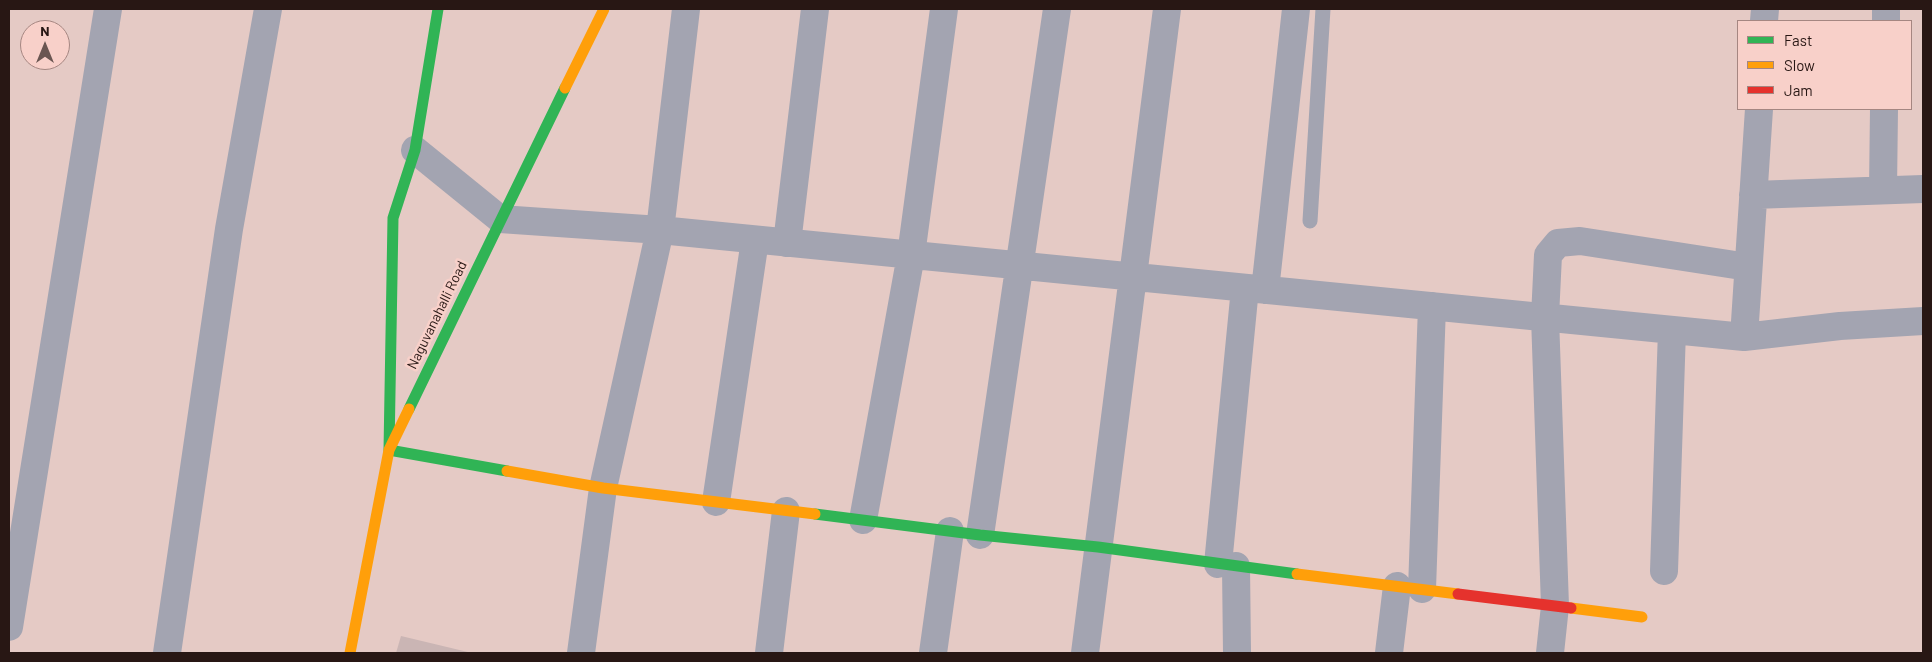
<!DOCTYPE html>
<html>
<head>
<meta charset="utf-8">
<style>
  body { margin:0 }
  #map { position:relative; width:1932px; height:662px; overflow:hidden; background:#e5cac5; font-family:Barlow,sans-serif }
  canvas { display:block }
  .frame { position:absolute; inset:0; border:10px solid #281714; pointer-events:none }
  .legend { position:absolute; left:1737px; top:20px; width:175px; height:90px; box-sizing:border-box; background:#f8d0c9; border:1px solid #a58681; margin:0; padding:6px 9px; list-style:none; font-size:15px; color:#281714 }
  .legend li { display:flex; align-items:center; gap:10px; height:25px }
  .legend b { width:25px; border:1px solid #a58681 }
  .north { position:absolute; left:20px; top:20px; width:50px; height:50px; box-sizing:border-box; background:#f8d0c9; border:1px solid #a58681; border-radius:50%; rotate:0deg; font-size:14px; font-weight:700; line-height:20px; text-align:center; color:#281714 }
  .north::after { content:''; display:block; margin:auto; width:18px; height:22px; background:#6a5652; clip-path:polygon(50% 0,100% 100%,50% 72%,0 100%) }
</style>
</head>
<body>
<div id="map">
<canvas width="1932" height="662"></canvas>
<div class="frame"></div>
<ul class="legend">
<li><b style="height:6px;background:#30b455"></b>Fast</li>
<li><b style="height:6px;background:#ff9f0a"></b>Slow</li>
<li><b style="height:6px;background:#e5322d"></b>Jam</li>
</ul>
<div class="north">N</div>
</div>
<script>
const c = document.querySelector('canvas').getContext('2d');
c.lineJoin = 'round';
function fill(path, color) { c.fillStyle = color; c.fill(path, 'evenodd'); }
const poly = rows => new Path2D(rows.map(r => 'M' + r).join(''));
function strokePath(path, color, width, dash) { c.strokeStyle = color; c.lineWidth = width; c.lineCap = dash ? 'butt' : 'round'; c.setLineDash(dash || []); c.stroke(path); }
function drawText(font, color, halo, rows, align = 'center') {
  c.font = font + ' Barlow,sans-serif'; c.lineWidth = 5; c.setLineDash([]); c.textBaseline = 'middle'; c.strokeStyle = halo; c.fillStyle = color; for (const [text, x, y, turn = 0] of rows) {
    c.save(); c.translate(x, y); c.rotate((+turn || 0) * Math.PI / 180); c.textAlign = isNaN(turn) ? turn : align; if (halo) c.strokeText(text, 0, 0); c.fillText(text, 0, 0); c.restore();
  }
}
fill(poly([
  [401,636,472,653,396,653]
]), '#cab5b4');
strokePath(poly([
  [1310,221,1323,9]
]), '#a3a4b1', 15);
strokePath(poly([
  [1764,21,1765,9],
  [1886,21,1886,9],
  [415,150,500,219,660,230,1744,337,1840,326,1923,321],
  [1883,190,1884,109],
  [1753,195,1923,189],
  [787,243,815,9],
  [1265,290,1296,9],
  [1744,337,1759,109],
  [716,502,755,240],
  [863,520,911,255,944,9],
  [980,535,1057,9],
  [1218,564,1245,288],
  [1236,566,1237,653],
  [1664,571,1672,330],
  [1422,589,1432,306],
  [9,627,108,9],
  [167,653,229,229,268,9],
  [581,653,603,488,660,230,686,9],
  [769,653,786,511],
  [933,653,950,531],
  [1085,653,1167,9],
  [1389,653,1397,586],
  [1550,653,1555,606,1545,317,1548,255,1558,243,1580,241,1748,267]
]), '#a3a4b1', 28);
strokePath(poly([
  [438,9,415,150,393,218,389,450,507,471],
  [409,409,565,88],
  [815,514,980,535,1098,547,1297,574]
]), '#30b455', 11);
strokePath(poly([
  [565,88,604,9],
  [507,471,603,488,815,514],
  [1297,574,1458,594],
  [1571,608,1642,617],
  [350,653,389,450,409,409]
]), '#ff9f0a', 11);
strokePath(poly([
  [1458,594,1571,608]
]), '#e5322d', 11);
drawText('14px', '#281714', '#f8d0c9', [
  ["Naguvanahalli Road",437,315,-64]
]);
</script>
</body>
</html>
